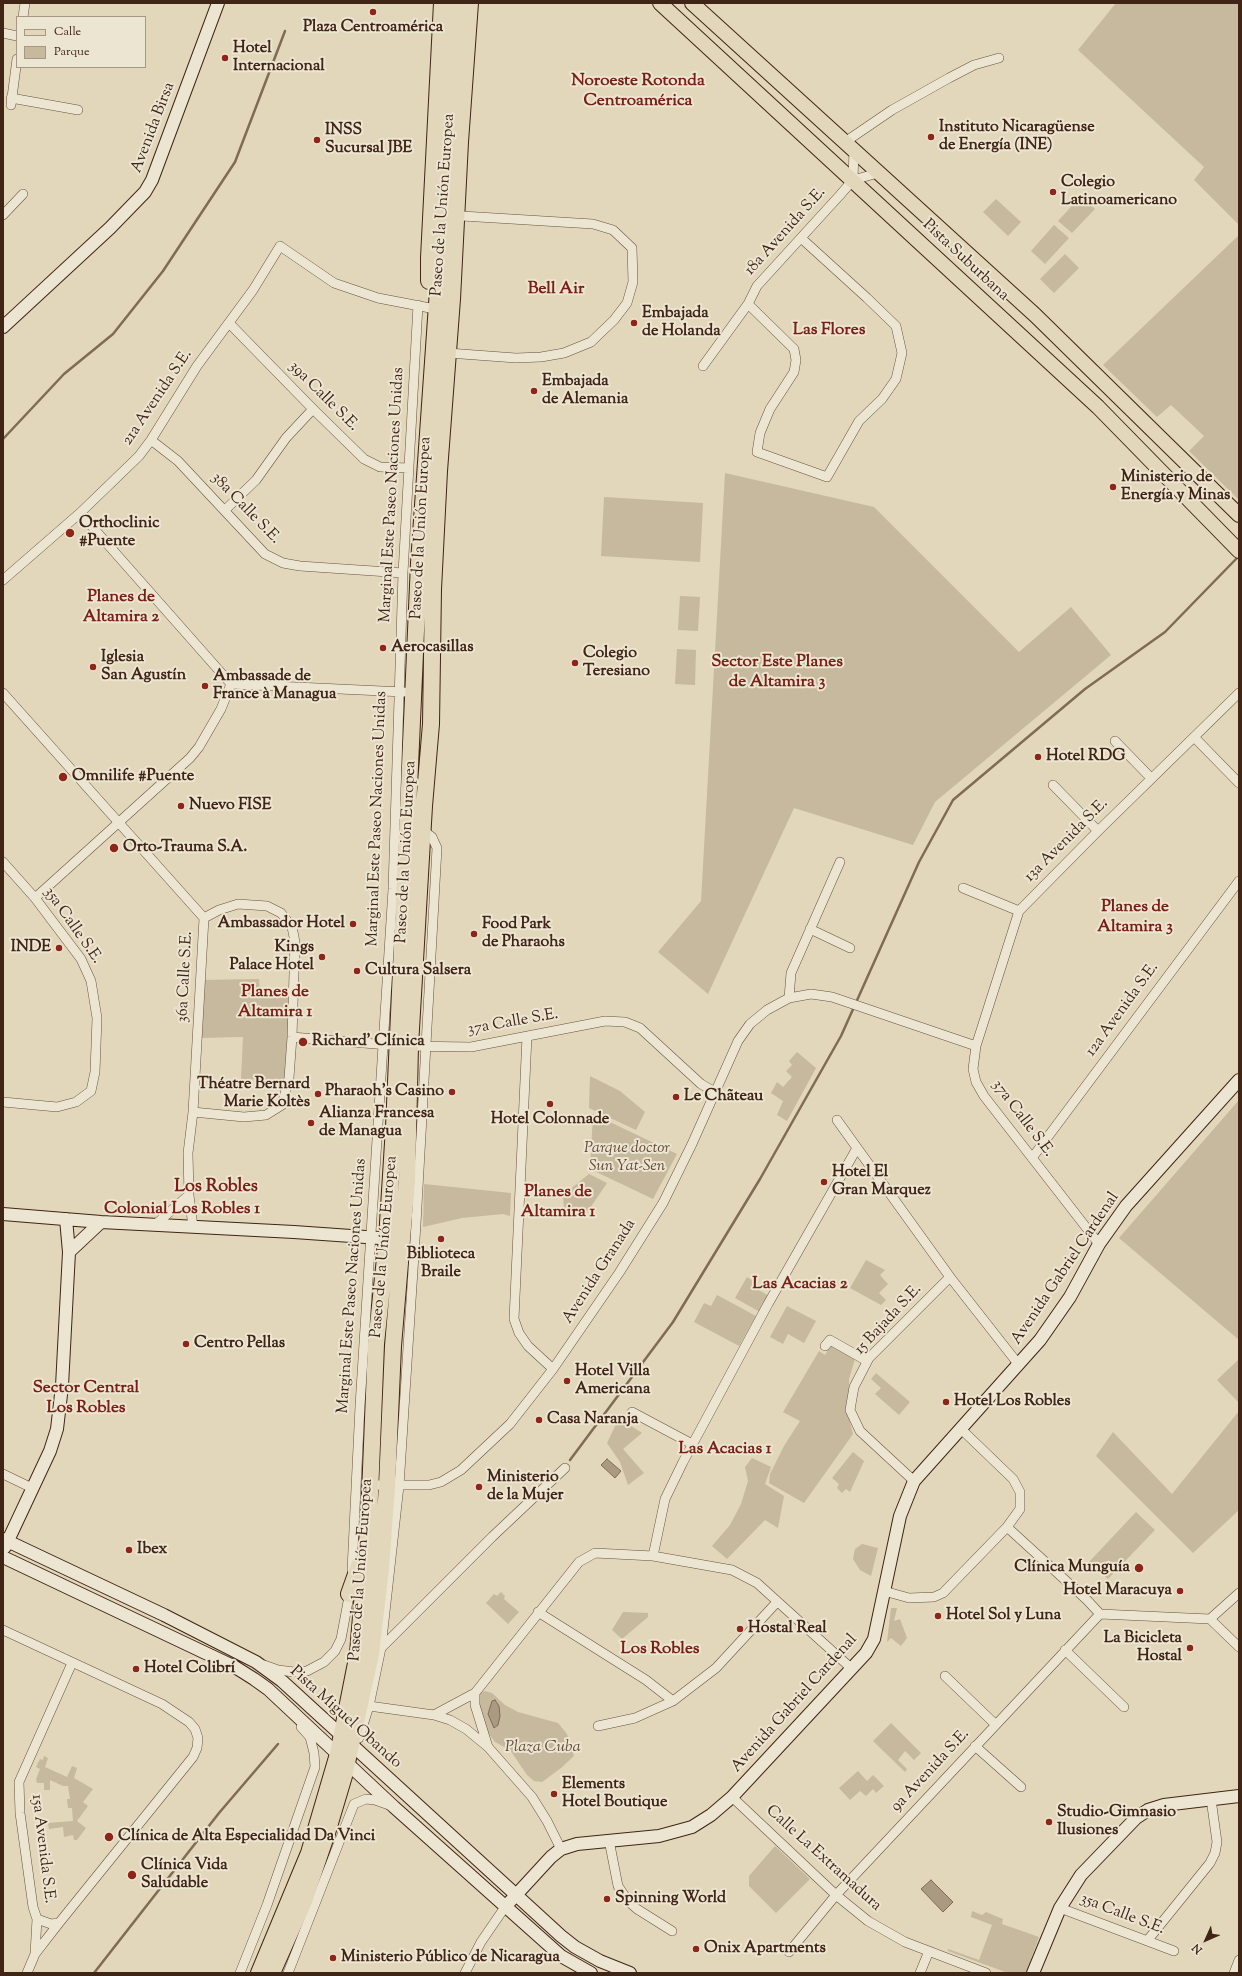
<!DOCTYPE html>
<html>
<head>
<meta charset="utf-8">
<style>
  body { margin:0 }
  #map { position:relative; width:1242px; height:1976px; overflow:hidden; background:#e2d7ba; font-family:"Sorts Mill Goudy",serif }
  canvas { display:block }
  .frame { position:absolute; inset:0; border:4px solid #402415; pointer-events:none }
  .legend { position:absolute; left:16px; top:16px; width:130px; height:52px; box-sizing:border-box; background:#ece5d2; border:1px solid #a79886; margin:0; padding:5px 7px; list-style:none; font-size:12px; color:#402415 }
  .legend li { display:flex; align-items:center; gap:8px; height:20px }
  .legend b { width:20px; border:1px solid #a79886 }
  .north { position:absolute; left:1186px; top:1920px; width:40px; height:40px; -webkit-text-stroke:3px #ece5d2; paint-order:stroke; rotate:225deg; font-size:11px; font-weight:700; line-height:16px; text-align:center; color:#402415 }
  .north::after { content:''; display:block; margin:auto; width:14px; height:18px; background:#402415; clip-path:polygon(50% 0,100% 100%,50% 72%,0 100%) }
</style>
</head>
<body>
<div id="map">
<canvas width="1242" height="1976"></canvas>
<div class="frame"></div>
<ul class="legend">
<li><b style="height:5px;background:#e2d7ba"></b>Calle</li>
<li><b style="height:11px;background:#c6b99e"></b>Parque</li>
</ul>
<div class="north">N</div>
</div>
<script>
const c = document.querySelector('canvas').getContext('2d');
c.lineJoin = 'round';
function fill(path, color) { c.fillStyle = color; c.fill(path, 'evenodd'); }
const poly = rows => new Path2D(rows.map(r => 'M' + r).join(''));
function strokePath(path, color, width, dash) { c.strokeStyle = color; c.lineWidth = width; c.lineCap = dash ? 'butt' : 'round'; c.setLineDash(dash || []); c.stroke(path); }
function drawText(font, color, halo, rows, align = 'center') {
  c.font = font + ' "Sorts Mill Goudy",serif'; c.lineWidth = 4; c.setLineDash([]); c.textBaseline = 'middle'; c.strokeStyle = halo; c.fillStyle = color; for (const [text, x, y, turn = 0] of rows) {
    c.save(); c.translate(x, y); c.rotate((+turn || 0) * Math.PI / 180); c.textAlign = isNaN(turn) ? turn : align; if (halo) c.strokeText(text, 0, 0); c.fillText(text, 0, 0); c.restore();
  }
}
fill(poly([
  [1116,3,1239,3,1239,225,1194,180,1204,167,1078,50],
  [1081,196,1095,209,1072,233,1058,221],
  [996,199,1021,222,1008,236,983,212],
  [1054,225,1069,238,1045,264,1031,251],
  [1239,235,1239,500,1189,451,1204,436,1171,405,1157,417,1103,365],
  [1065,254,1079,268,1054,293,1040,279],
  [725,473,874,507,1019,652,1071,607,1111,655,935,802,913,845,794,808,708,994,658,952,701,901],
  [604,497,703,503,700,562,601,556],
  [680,596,700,597,698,631,678,630],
  [677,649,696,650,695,685,675,684],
  [259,979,260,993,293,994,289,1080,241,1079,243,1037,198,1038,201,980],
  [797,1052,816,1068,787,1121,777,1115,783,1101,771,1093,777,1082,783,1087,792,1077,786,1071,792,1065,789,1061],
  [590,1076,620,1091,645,1112,636,1130,589,1108],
  [1239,1100,1239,1340,1119,1238],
  [593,1114,677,1154,653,1199,590,1169],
  [589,1174,607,1183,588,1211,564,1210,563,1195],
  [424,1184,511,1193,510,1216,503,1214,462,1218,423,1227],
  [866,1260,885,1270,880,1275,888,1284,879,1293,886,1300,881,1305,850,1288],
  [747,1277,761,1286,759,1290,769,1296,760,1312,735,1298],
  [717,1295,756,1316,739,1346,694,1322,704,1303,711,1306],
  [787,1306,816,1321,804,1343,788,1334,783,1344,770,1337],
  [831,1345,855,1359,849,1379,849,1418,853,1434,804,1503,769,1483,770,1474,784,1446,800,1421,783,1412,819,1351,825,1355],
  [1239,1359,1239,1403,1217,1380],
  [876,1373,910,1402,899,1415,875,1394,881,1388,871,1379],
  [1239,1411,1239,1510,1193,1553,1096,1456,1113,1432,1172,1494],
  [619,1418,642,1433,623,1449,644,1473,628,1485,620,1462,607,1443],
  [853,1452,864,1461,850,1492,846,1489,842,1493,837,1488,839,1484,832,1478],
  [752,1458,771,1467,765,1484,784,1496,778,1528,765,1520,727,1559,712,1546,730,1525,741,1504,748,1481,745,1467],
  [1136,1512,1155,1530,1108,1579,1089,1562],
  [862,1544,878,1548,871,1576,860,1570,853,1559,855,1549],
  [501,1592,505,1596,504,1599,519,1612,508,1624,486,1603,494,1594,497,1596],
  [891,1608,897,1608,894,1621,900,1619,907,1638,901,1646,891,1638,887,1642],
  [623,1612,648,1613,648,1617,622,1639,612,1630],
  [485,1691,492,1693,505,1705,518,1712,558,1723,567,1734,574,1756,561,1768,542,1782,534,1781,527,1775,510,1750,495,1742,484,1727,479,1716,477,1694],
  [891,1723,921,1753,914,1760,905,1751,898,1760,907,1769,905,1772,873,1741],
  [44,1756,48,1758,45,1767,67,1777,72,1766,77,1768,74,1778,93,1789,83,1802,88,1806,77,1821,86,1828,77,1840,74,1840,73,1835,64,1837,63,1827,49,1829,48,1823,73,1821,72,1808,68,1808,67,1799,70,1799,68,1786,63,1786,50,1780,50,1790,44,1790,44,1783,37,1783,36,1779,40,1769,36,1767,40,1759,43,1760],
  [858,1771,867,1781,873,1775,884,1786,876,1793,873,1789,866,1796,860,1791,850,1800,839,1788],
  [775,1846,810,1879,776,1913,749,1886,749,1876],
  [972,1911,982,1915,986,1912,1003,1919,1002,1924,1039,1937,1026,1973,1008,1973,948,1951,948,1949,979,1960,992,1925,971,1917]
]), '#c6b99e');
const water = poly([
  [607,1459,621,1471,615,1478,601,1465,607,1459],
  [495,1700,499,1706,500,1716,498,1725,494,1728,488,1714,492,1701,495,1700],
  [931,1880,953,1902,943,1912,921,1889,931,1880]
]);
fill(water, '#ab9a82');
strokePath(water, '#806b56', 1);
strokePath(poly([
  [3,439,64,374,113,334,163,271,235,162,285,31],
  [570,1460,673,1322,760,1179,841,1036,919,862,953,800,1085,689,1165,632,1237,558],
  [94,1973,219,1813,278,1744]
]), '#806b56', 2.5);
const street = poly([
  [23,17,25,3],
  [3,33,17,36],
  [11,98,78,110],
  [11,105,17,59],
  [845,142,892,110,949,78,974,65,999,58],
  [853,180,854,150],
  [3,215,23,194],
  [748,304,794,349,796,360,794,372,770,409,760,433,757,452,827,477,859,421,882,399,896,379,902,353,896,326,867,298,801,238],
  [229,323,313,409,364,459,380,467,409,468],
  [448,353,516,358,541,357,564,353,591,342,614,320,627,303,633,282,632,248,613,230,593,224,462,216],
  [703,366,748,304,757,286,840,195,853,180,878,173],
  [151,440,178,461,265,554,283,563,300,566,403,573],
  [225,510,256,480,286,438,313,409],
  [80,513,231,684,404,692],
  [3,580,80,513,139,456,151,440,197,366,253,290,280,246,334,283,378,298,430,308],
  [3,693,204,918,193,1112,188,1153,189,1195,193,1227],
  [1194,737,1239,783],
  [1115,741,1151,778],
  [1053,785,1098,831],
  [3,862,35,898,81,959,91,981,97,1018,95,1072,91,1091,76,1102,57,1107,3,1102],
  [963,888,1019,911],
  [35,898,190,758,199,747,221,709,231,684],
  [810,929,850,948],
  [789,998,791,973,840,862],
  [527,1036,514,1319,519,1333,528,1346,553,1369],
  [292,1037,388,1045],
  [407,1046,471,1047,605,1021,625,1022,640,1028,701,1084,715,1092],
  [193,1112,244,1117,266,1115,282,1105,289,1078,292,1037,295,942,292,927,281,913,267,906,238,904,219,910,204,918],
  [837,1120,950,1277,1019,1365],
  [1032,1158,1239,881],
  [156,1224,189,1195],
  [1099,1244,984,1096,976,1082,973,1069,976,1046,1019,911,1098,831,1239,693],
  [825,1346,830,1340,867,1361],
  [632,1412,692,1444],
  [3,1474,32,1488],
  [914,1481,860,1431,850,1410,854,1387,869,1358,950,1277],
  [369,1485,429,1485,441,1482,461,1470,510,1424,553,1369,619,1273,663,1203,692,1144,738,1041,750,1024,767,1010,789,998,811,994,832,997,976,1046],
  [1007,1527,1087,1600,1100,1614,1210,1619],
  [653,1556,665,1499,683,1462,768,1304,857,1148],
  [352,1570,360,1406,393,889,403,573,418,305],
  [884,1591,909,1598,934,1597,943,1593,1007,1527,1020,1509,1020,1492,1013,1479,961,1429],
  [538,1612,646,1680,673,1701,716,1668,777,1602],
  [1210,1619,1239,1647],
  [1210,1619,1239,1593],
  [3,1630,162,1704,189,1722,195,1729,198,1738,197,1748,193,1757,59,1923,35,1954,27,1973],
  [380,1649,492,1537,565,1468],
  [1065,1650,1124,1707],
  [264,1665,278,1670,294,1672,307,1671,324,1662,335,1651,341,1639,350,1591],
  [945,1676,995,1724],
  [475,1693,475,1705,488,1747],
  [369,1706,434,1715,475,1693,579,1562,595,1553,653,1556,732,1570,757,1583,852,1669],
  [434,1715,450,1720,466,1729,488,1747,532,1797,547,1821,561,1849],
  [598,1726,635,1718,673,1701],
  [359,1738,369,1706,381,1648,399,1486,416,1224,437,848,432,837,428,834,419,832],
  [975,1746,1021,1787],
  [732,1797,836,1895,868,1921,905,1942,986,1973],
  [609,1840,618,1886,628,1901,637,1909,672,1931],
  [1060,1908,1174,1951],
  [37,1919,51,1924,59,1923],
  [1147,1941,1210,1863,1215,1853,1217,1842,1211,1799],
  [789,1952,836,1895,1100,1614],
  [35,1954,37,1919,33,1907,20,1813,19,1782,72,1663],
  [240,1973,267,1905,315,1767,314,1753,310,1737,301,1727],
  [288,1973,354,1804,366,1799,375,1800,389,1805],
  [465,1973,481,1942,505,1907],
  [920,1973,929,1951],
  [1234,1973,1239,1960]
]);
const secondary = poly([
  [3,327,110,228,145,192,152,180,218,3],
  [3,1214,101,1222,294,1232,394,1239],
  [69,1252,101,1222],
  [3,1539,164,1615,256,1662,282,1681,561,1936,575,1947,600,1961,630,1973],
  [5,1547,50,1451,57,1429,62,1386,69,1252,66,1219],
  [3,1557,235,1667,254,1679,268,1689,394,1807,561,1956,591,1973],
  [505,1907,551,1857,561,1849,577,1844,659,1836,692,1827,711,1815,732,1797,866,1653,874,1639,900,1516,914,1481,1040,1340,1070,1297,1099,1244,1126,1206,1239,1080],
  [1033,1973,1060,1908,1081,1875,1136,1818,1148,1810,1164,1805,1239,1796]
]);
const primary = poly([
  [660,3,1098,407,1239,551],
  [692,3,1035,315,1239,515]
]);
const highway = poly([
  [429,281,429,258,442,3],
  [349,1594,360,1563],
  [259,1973,309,1853,338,1754,358,1653,369,1519,376,1344,387,1239,394,1127,419,563,458,3],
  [272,1973,304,1901,327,1833,344,1776,371,1654,381,1568,387,1486,393,1346,407,1180,410,1046,424,806,431,724,433,589,439,471,452,299,460,142,470,3]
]);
strokePath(street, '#68513e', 10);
strokePath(secondary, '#402415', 14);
strokePath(primary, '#402415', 16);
strokePath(highway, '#402415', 18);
strokePath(street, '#ece5d2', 9);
strokePath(secondary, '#ece5d2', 12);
strokePath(primary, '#e2d7ba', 14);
strokePath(highway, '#e2d7ba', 16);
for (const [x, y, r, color] of [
  [373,12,4,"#8f2418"],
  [225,58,4,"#8f2418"],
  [931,137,4,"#8f2418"],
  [317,140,4,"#8f2418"],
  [1053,192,4,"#8f2418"],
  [634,323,4,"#8f2418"],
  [534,391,4,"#8f2418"],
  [1113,487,4,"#8f2418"],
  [70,533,5,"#8f2418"],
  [383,648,4,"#8f2418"],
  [575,663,4,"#8f2418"],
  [93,667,4,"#8f2418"],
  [205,686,4,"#8f2418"],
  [1038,757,4,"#8f2418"],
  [63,777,5,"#8f2418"],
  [181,806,4,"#8f2418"],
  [114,848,5,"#8f2418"],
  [353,924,4,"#8f2418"],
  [474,934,4,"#8f2418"],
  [59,948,4,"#8f2418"],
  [322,957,4,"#8f2418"],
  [357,971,4,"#8f2418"],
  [303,1042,5,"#8f2418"],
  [452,1092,4,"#8f2418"],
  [318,1094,4,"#8f2418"],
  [676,1097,4,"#8f2418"],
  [550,1104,4,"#8f2418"],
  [311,1123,4,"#8f2418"],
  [824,1182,4,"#8f2418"],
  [441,1239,4,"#8f2418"],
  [186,1344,4,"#8f2418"],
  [567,1381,4,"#8f2418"],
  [946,1402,4,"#8f2418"],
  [539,1420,4,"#8f2418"],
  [479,1487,4,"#8f2418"],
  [129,1550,4,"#8f2418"],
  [1139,1568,5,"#8f2418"],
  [1180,1591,4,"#8f2418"],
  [938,1616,4,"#8f2418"],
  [740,1629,4,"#8f2418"],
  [1190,1648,4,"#8f2418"],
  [136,1669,4,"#8f2418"],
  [554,1794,4,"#8f2418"],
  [1049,1822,4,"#8f2418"],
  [109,1837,5,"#8f2418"],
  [132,1875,5,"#8f2418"],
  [607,1899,4,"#8f2418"],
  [696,1949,4,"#8f2418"],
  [333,1958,4,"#8f2418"]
]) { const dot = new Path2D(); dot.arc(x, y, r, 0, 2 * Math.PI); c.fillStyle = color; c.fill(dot); strokePath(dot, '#ece5d2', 1.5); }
drawText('bold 16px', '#402415', '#ece5d2', [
  ["Plaza Centroamérica",373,28,"center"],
  ["Hotel",233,49],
  ["Internacional",233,67],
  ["Instituto Nicaragüense",939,128],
  ["de Energía (INE)",939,146],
  ["INSS",325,131],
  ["Sucursal JBE",325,149],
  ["Colegio",1061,183],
  ["Latinoamericano",1061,201],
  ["Embajada",642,314],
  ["de Holanda",642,332],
  ["Embajada",542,382],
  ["de Alemania",542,400],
  ["Ministerio de",1121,478],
  ["Energía y Minas",1121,496],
  ["Orthoclinic",79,524],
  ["#Puente",79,542],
  ["Aerocasillas",391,648],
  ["Colegio",583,654],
  ["Teresiano",583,672],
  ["Iglesia",101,658],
  ["San Agustín",101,676],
  ["Ambassade de",213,677],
  ["France à Managua",213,695],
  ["Hotel RDG",1046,757],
  ["Omnilife #Puente",72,777],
  ["Nuevo FISE",189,806],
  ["Orto-Trauma S.A.",123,848],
  ["Ambassador Hotel",345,924,"right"],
  ["Food Park",482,925],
  ["de Pharaohs",482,943],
  ["INDE",51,948,"right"],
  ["Kings",314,948,"right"],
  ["Palace Hotel",314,966,"right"],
  ["Cultura Salsera",365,971],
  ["Richard' Clínica",312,1042],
  ["Théatre Bernard",310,1085,"right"],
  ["Marie Koltès",310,1103,"right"],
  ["Pharaoh's Casino",444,1092,"right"],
  ["Le Chãteau",684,1097],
  ["Alianza Francesa",319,1114],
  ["de Managua",319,1132],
  ["Hotel Colonnade",550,1120,"center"],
  ["Hotel El",832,1173],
  ["Gran Marquez",832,1191],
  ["Biblioteca",441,1255,"center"],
  ["Braile",441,1273,"center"],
  ["Centro Pellas",194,1344],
  ["Hotel Villa",575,1372],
  ["Americana",575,1390],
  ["Hotel Los Robles",954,1402],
  ["Casa Naranja",547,1420],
  ["Ministerio",487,1478],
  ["de la Mujer",487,1496],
  ["Ibex",137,1550],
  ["Clínica Munguía",1130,1568,"right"],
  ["Hotel Maracuya",1172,1591,"right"],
  ["Hotel Sol y Luna",946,1616],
  ["Hostal Real",748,1629],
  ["La Bicicleta",1182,1639,"right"],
  ["Hostal",1182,1657,"right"],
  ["Hotel Colibrí",144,1669],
  ["Elements",562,1785],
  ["Hotel Boutique",562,1803],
  ["Studio-Gimnasio",1057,1813],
  ["Ilusiones",1057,1831],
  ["Clínica de Alta Especialidad Da Vinci",118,1837],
  ["Clínica Vida",141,1866],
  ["Saludable",141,1884],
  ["Spinning World",615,1899],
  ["Onix Apartments",704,1949],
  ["Ministerio Público de Nicaragua",341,1958]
], 'left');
drawText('16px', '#402415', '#ece5d2', [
  ["Avenida Birsa",154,128,-69],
  ["Paseo de la Unión Europea",444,205,-86],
  ["18a Avenida S.E.",786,232,-48],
  ["Pista Suburbana",965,261,43],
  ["39a Calle S.E.",323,397,45],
  ["21a Avenida S.E.",158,398,-56],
  ["Marginal Este Paseo Naciones Unidas",393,495,-87],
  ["38a Calle S.E.",245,509,46],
  ["Paseo de la Unión Europea",422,528,-87],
  ["Marginal Este Paseo Naciones Unidas",378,819,-88],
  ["13a Avenida S.E.",1067,841,-45],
  ["Paseo de la Unión Europea",407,852,-87],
  ["35a Calle S.E.",72,926,55],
  ["36a Calle S.E.",186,977,-87],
  ["12a Avenida S.E.",1123,1010,-54],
  ["37a Calle S.E.",513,1023,-10],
  ["37a Calle S.E.",1022,1119,53],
  ["Paseo de la Unión Europea",385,1247,-85],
  ["Avenida Gabriel Cardenal",1066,1269,-56],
  ["Avenida Granada",600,1272,-57],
  ["Marginal Este Paseo Naciones Unidas",353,1286,-86],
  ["15 Bajada S.E.",889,1320,-47],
  ["Paseo de la Unión Europea",362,1570,-86],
  ["Avenida Gabriel Cardenal",795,1704,-48],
  ["Pista Miguel Obando",345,1718,42],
  ["9a Avenida S.E.",931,1771,-47],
  ["15a Avenida S.E.",42,1849,83],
  ["Calle La Extramadura",823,1859,42],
  ["35a Calle S.E.",1122,1915,21]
]);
drawText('italic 16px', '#624937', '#ece5d2', [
  ["Parque doctor",627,1149],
  ["Sun Yat-Sen",627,1167],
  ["Plaza Cuba",543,1748]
]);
drawText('bold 17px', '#7a1f14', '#ece5d2', [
  ["Noroeste Rotonda",638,82],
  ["Centroamérica",638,102],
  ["Bell Air",556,290],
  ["Las Flores",829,331],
  ["Planes de",121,598],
  ["Altamira 2",121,618],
  ["Sector Este Planes",777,663],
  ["de Altamira 3",777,683],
  ["Planes de",1135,908],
  ["Altamira 3",1135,928],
  ["Planes de",275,993],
  ["Altamira 1",275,1013],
  ["Planes de",558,1193],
  ["Altamira 1",558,1213],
  ["Colonial Los Robles 1",182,1210],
  ["Las Acacias 2",800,1285],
  ["Sector Central",86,1389],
  ["Los Robles",86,1409],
  ["Las Acacias 1",725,1450],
  ["Los Robles",660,1650]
]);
drawText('bold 18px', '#7a1f14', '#ece5d2', [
  ["Los Robles",216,1188]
]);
</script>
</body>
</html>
